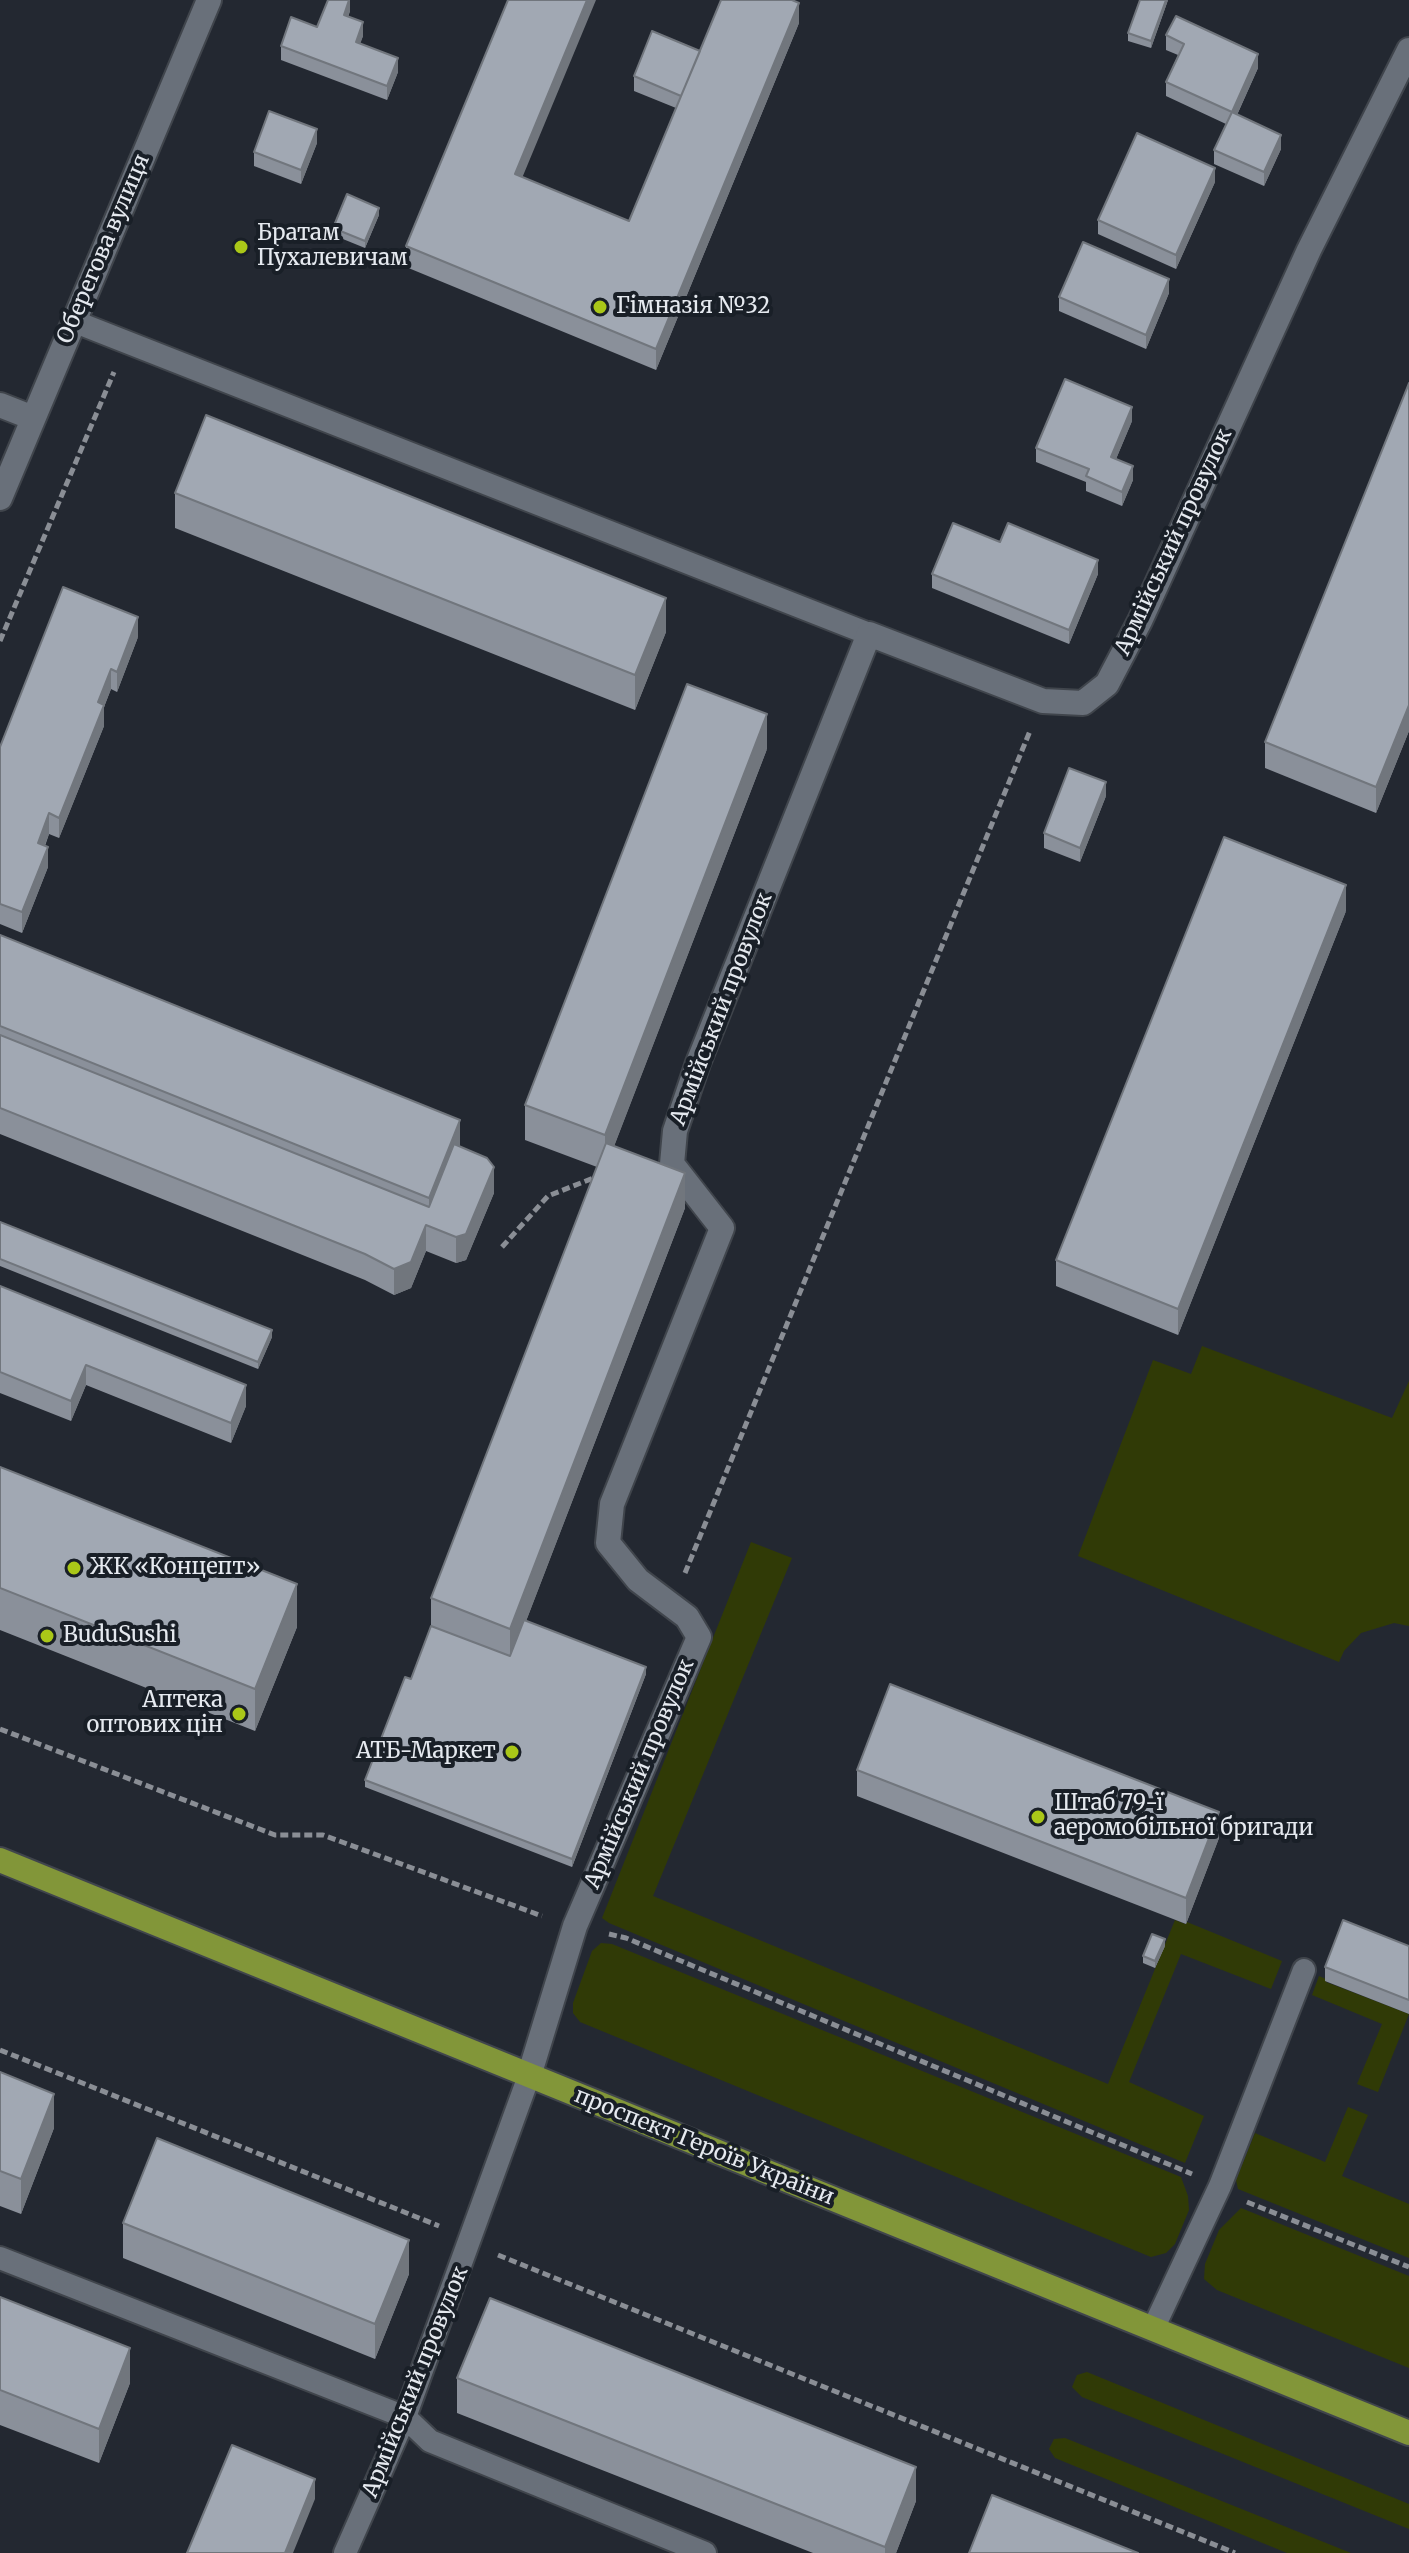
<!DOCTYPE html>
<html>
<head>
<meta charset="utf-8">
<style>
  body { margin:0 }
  canvas { display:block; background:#232831 }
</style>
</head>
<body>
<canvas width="1409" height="2553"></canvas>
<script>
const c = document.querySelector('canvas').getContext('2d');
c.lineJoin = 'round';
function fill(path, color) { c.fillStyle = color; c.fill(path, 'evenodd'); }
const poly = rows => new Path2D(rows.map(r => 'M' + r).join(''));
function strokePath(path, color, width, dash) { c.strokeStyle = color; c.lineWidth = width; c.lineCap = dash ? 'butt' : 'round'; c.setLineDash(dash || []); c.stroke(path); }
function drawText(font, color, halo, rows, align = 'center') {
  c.font = font + ' Merriweather,serif'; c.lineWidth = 8; c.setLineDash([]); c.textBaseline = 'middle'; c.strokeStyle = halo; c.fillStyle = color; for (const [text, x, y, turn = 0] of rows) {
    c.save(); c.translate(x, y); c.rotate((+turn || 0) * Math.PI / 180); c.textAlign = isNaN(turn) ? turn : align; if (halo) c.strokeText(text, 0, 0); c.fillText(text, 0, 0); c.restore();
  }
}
fill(poly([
  [1202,1346,1392,1418,1409,1381,1409,1626,1394,1623,1361,1633,1344,1651,1339,1662,1078,1556,1153,1360,1191,1374],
  [751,1542,792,1558,653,1896,1108,2084,1175,1920,1185,1924,1187,1922,1282,1961,1271,1989,1181,1954,1129,2082,1204,2116,1185,2163,609,1923,602,1918],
  [601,1943,612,1944,1181,2177,1188,2196,1189,2210,1175,2244,1166,2253,1151,2257,580,2022,573,2013,573,2003,592,1951],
  [1319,1976,1326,1979,1326,1982,1409,2014,1378,2092,1357,2084,1382,2024,1312,1995],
  [1348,2107,1368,2115,1342,2176,1409,2204,1409,2258,1238,2189,1236,2180,1255,2133,1325,2162],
  [1241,2208,1409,2276,1409,2368,1217,2290,1204,2279,1205,2264,1219,2230],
  [1087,2372,1409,2504,1409,2529,1082,2397,1072,2387,1077,2375],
  [1065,2438,1351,2553,1287,2553,1055,2458,1049,2449,1054,2439]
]), '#303a06');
const service = poly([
  [73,321,869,634],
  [0,2258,405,2417,430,2441,705,2553],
  [1153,2329,1220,2186,1304,1970],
  [345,2553,405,2417,529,2076]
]);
const minor = poly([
  [0,405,33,418],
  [0,498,209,0],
  [529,2076,575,1926,699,1637,687,1617,638,1580,608,1543,612,1504,722,1228,672,1164,675,1131,698,1063,869,634,1043,701,1083,703,1107,684,1140,621,1309,250,1409,50]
]);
const trunk = poly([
  [0,1860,1409,2433]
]);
strokePath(service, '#40454c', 26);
strokePath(minor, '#40454c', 28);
strokePath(trunk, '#40454c', 28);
strokePath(poly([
  [0,641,114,372],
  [502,1247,548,1196,596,1177],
  [685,1573,1030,731],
  [0,1729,275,1835,323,1835,542,1916],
  [609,1934,626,1938,1192,2174],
  [0,2050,439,2226],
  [1247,2202,1409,2267],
  [498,2255,1235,2553]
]), '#8a8e95', 5, [8, 4]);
strokePath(service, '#69707a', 22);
strokePath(minor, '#69707a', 24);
strokePath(trunk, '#829639', 24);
fill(poly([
  [350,0,350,11,348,17,363,36,360,43,398,72,387,100,281,60,281,46,317,27],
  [1168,0,1151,48,1128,41,1128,33],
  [799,23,656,370,406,267,406,246,522,177,629,221,676,108,634,91,634,76,700,51],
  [1166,35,1258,68,1237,115,1281,149,1264,186,1214,164,1214,150,1226,124,1166,96,1166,82,1178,55,1166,50],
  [317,143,301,184,254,166,254,152],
  [1215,182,1176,269,1098,234,1098,220],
  [379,215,365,248,333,235,333,228],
  [1169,293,1146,349,1059,311,1059,297],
  [1409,383,1409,731,1376,813,1265,768,1265,742],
  [1132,421,1116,459,1133,480,1122,506,1086,491,1086,482,1036,462,1036,448],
  [175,493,666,632,635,710,175,528],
  [1000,542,1098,574,1069,644,932,588,932,574],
  [138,637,117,692,111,689,104,707,104,726,59,838,49,834,45,846,48,867,22,933,0,924,0,747],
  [767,749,614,1146,685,1208,526,1621,646,1674,572,1867,365,1787,365,1780,411,1679,431,1626,431,1598,597,1167,525,1140,525,1105],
  [1106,796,1080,862,1044,848,1044,833],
  [1346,911,1178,1335,1056,1286,1056,1260],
  [0,935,460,1147,494,1193,466,1260,456,1263,426,1251,411,1288,394,1295,365,1280,0,1134],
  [0,1222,272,1337,258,1369,0,1266],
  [0,1286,246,1406,231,1443,86,1385,71,1421,0,1393],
  [0,1467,297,1627,255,1731,0,1630],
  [857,1770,1219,1838,1186,1924,857,1796],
  [1165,1946,1155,1968,1143,1963,1143,1956],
  [1409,1946,1409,2014,1325,1981,1325,1967],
  [0,2072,54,2128,21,2214,0,2206],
  [123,2223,409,2274,375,2359,123,2258],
  [0,2297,130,2383,99,2463,0,2425],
  [457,2378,916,2501,896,2553,813,2553,457,2413]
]), '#8a909a');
fill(poly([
  [349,0,350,0,350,11,344,29,344,15],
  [587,0,596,0,515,195,515,174],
  [1166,0,1168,0,1151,48,1151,41],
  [799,3,799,23,656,370,656,349],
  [363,22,363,36,356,56,356,42],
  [1258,54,1258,68,1232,126,1232,112],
  [398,58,398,72,387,100,387,86],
  [317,129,317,143,301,184,301,170],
  [1281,135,1281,149,1264,186,1264,172],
  [1215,168,1215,182,1176,269,1176,255],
  [379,208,379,215,365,248,365,241],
  [1169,279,1169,293,1146,349,1146,335],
  [1132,407,1132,421,1111,471,1111,457],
  [1133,466,1133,480,1122,506,1122,492],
  [1098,560,1098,574,1069,644,1069,630],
  [666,598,666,632,635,710,635,675],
  [138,617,138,637,117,692,117,672],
  [111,669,111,689,104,707,104,726,59,838,59,818,98,702],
  [1409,705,1409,731,1376,813,1376,787],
  [767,714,767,749,605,1170,605,1135],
  [1106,782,1106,796,1080,862,1080,848],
  [49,813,49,834,38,863,38,843],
  [48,847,48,867,22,933,22,912],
  [1346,885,1346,911,1178,1335,1178,1309],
  [460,1120,460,1154,429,1226,429,1198],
  [494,1167,494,1193,466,1260,456,1263,456,1237],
  [685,1173,685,1208,510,1663,510,1629],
  [426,1225,426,1251,411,1288,394,1295,394,1269],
  [272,1330,272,1337,258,1369,258,1362],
  [86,1365,86,1385,71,1421,71,1401],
  [246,1385,246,1406,231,1443,231,1423],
  [297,1584,297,1627,255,1731,255,1689],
  [646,1667,646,1674,572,1867,572,1859],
  [1219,1812,1219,1838,1186,1924,1186,1898],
  [1165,1939,1165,1946,1155,1968,1155,1961],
  [54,2094,54,2128,21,2214,21,2179],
  [409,2240,409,2274,375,2359,375,2324],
  [130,2348,130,2383,99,2463,99,2429],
  [916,2467,916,2501,896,2553,885,2553,885,2547],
  [315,2479,315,2499,293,2553,285,2553]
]), '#71767d');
const building = poly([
  [328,0,349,0,344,15,363,22,356,42,398,58,387,86,281,46,291,17,317,27,328,0],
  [508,0,587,0,515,174,629,221,721,0,792,0,799,3,656,349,406,246,508,0],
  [1140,0,1166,0,1151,41,1128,33,1140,0],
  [1176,16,1258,54,1232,112,1281,135,1264,172,1214,150,1232,112,1166,82,1184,44,1166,35,1176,16],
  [652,31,700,51,681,96,634,76,652,31],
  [269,111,317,129,301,170,254,152,269,111],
  [1137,133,1215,168,1176,255,1098,220,1137,133],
  [347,194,379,208,365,241,333,228,347,194],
  [1083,242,1169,279,1146,335,1059,297,1083,242],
  [1065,379,1132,407,1111,457,1133,466,1122,492,1086,476,1089,469,1036,448,1065,379],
  [1409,383,1409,705,1376,787,1265,742,1409,383],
  [206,415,666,598,635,675,175,493,206,415],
  [953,523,1000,542,1008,523,1098,560,1069,630,932,574,953,523],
  [63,587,138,617,117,672,111,669,98,702,104,705,59,818,49,813,38,843,48,847,22,912,0,904,0,747,63,587],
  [687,684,767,714,605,1135,525,1105,687,684],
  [1069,768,1106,782,1080,848,1044,833,1069,768],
  [1224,837,1346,885,1178,1309,1056,1260,1224,837],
  [0,935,460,1120,429,1198,0,1026,0,935],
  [0,1035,429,1207,454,1144,487,1158,494,1167,466,1234,456,1237,426,1225,411,1262,394,1269,365,1254,0,1108,0,1035],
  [606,1143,685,1173,510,1629,431,1598,606,1143],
  [0,1222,272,1330,258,1362,0,1259,0,1222],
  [0,1286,246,1385,231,1423,86,1365,71,1401,0,1372,0,1286],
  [0,1467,297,1584,255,1689,0,1588,0,1467],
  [524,1620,646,1667,572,1859,365,1780,405,1677,411,1679,431,1626,510,1656,524,1620],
  [890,1684,1219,1812,1186,1898,857,1770,890,1684],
  [1343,1920,1409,1946,1409,2000,1325,1967,1343,1920],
  [1152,1934,1165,1939,1155,1961,1143,1956,1152,1934],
  [0,2072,54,2094,21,2179,0,2171,0,2072],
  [157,2138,409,2240,375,2324,123,2223,157,2138],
  [0,2297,130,2348,99,2429,0,2390,0,2297],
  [490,2298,916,2467,885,2547,457,2378,490,2298],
  [232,2445,315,2479,285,2553,187,2553,232,2445],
  [992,2495,1138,2553,969,2553,992,2495]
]);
fill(building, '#a1a8b3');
strokePath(building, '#71767d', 2);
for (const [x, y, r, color] of [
  [241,247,8,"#aac718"],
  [600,307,8,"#aac718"],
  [74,1568,8,"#aac718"],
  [47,1636,8,"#aac718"],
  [239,1714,8,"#aac718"],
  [512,1752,8,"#aac718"],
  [1038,1817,8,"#aac718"]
]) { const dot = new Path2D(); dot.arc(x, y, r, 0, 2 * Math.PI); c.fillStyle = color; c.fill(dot); strokePath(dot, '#191f27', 3); }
drawText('22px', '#e5e9ef', '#191f27', [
  ["Братам",257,234],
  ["Пухалевичам",257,259],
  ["Гімназія №32",616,307],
  ["ЖК «Концепт»",90,1568],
  ["BuduSushi",63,1636],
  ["Аптека",223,1701,"right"],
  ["оптових цін",223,1726,"right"],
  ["АТБ-Маркет",496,1752,"right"],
  ["Штаб 79-ї",1054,1804],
  ["аеромобільної бригади",1054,1829]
], 'left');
drawText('22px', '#e5e9ef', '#191f27', [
  ["Оберегова вулиця",104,249,-67],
  ["Армійський провулок",1174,542,-65],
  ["Армійський провулок",722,1009,-69],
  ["Армійський провулок",640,1774,-67],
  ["проспект Героїв України",704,2147,22],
  ["Армійський провулок",416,2382,-68]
]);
</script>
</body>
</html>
